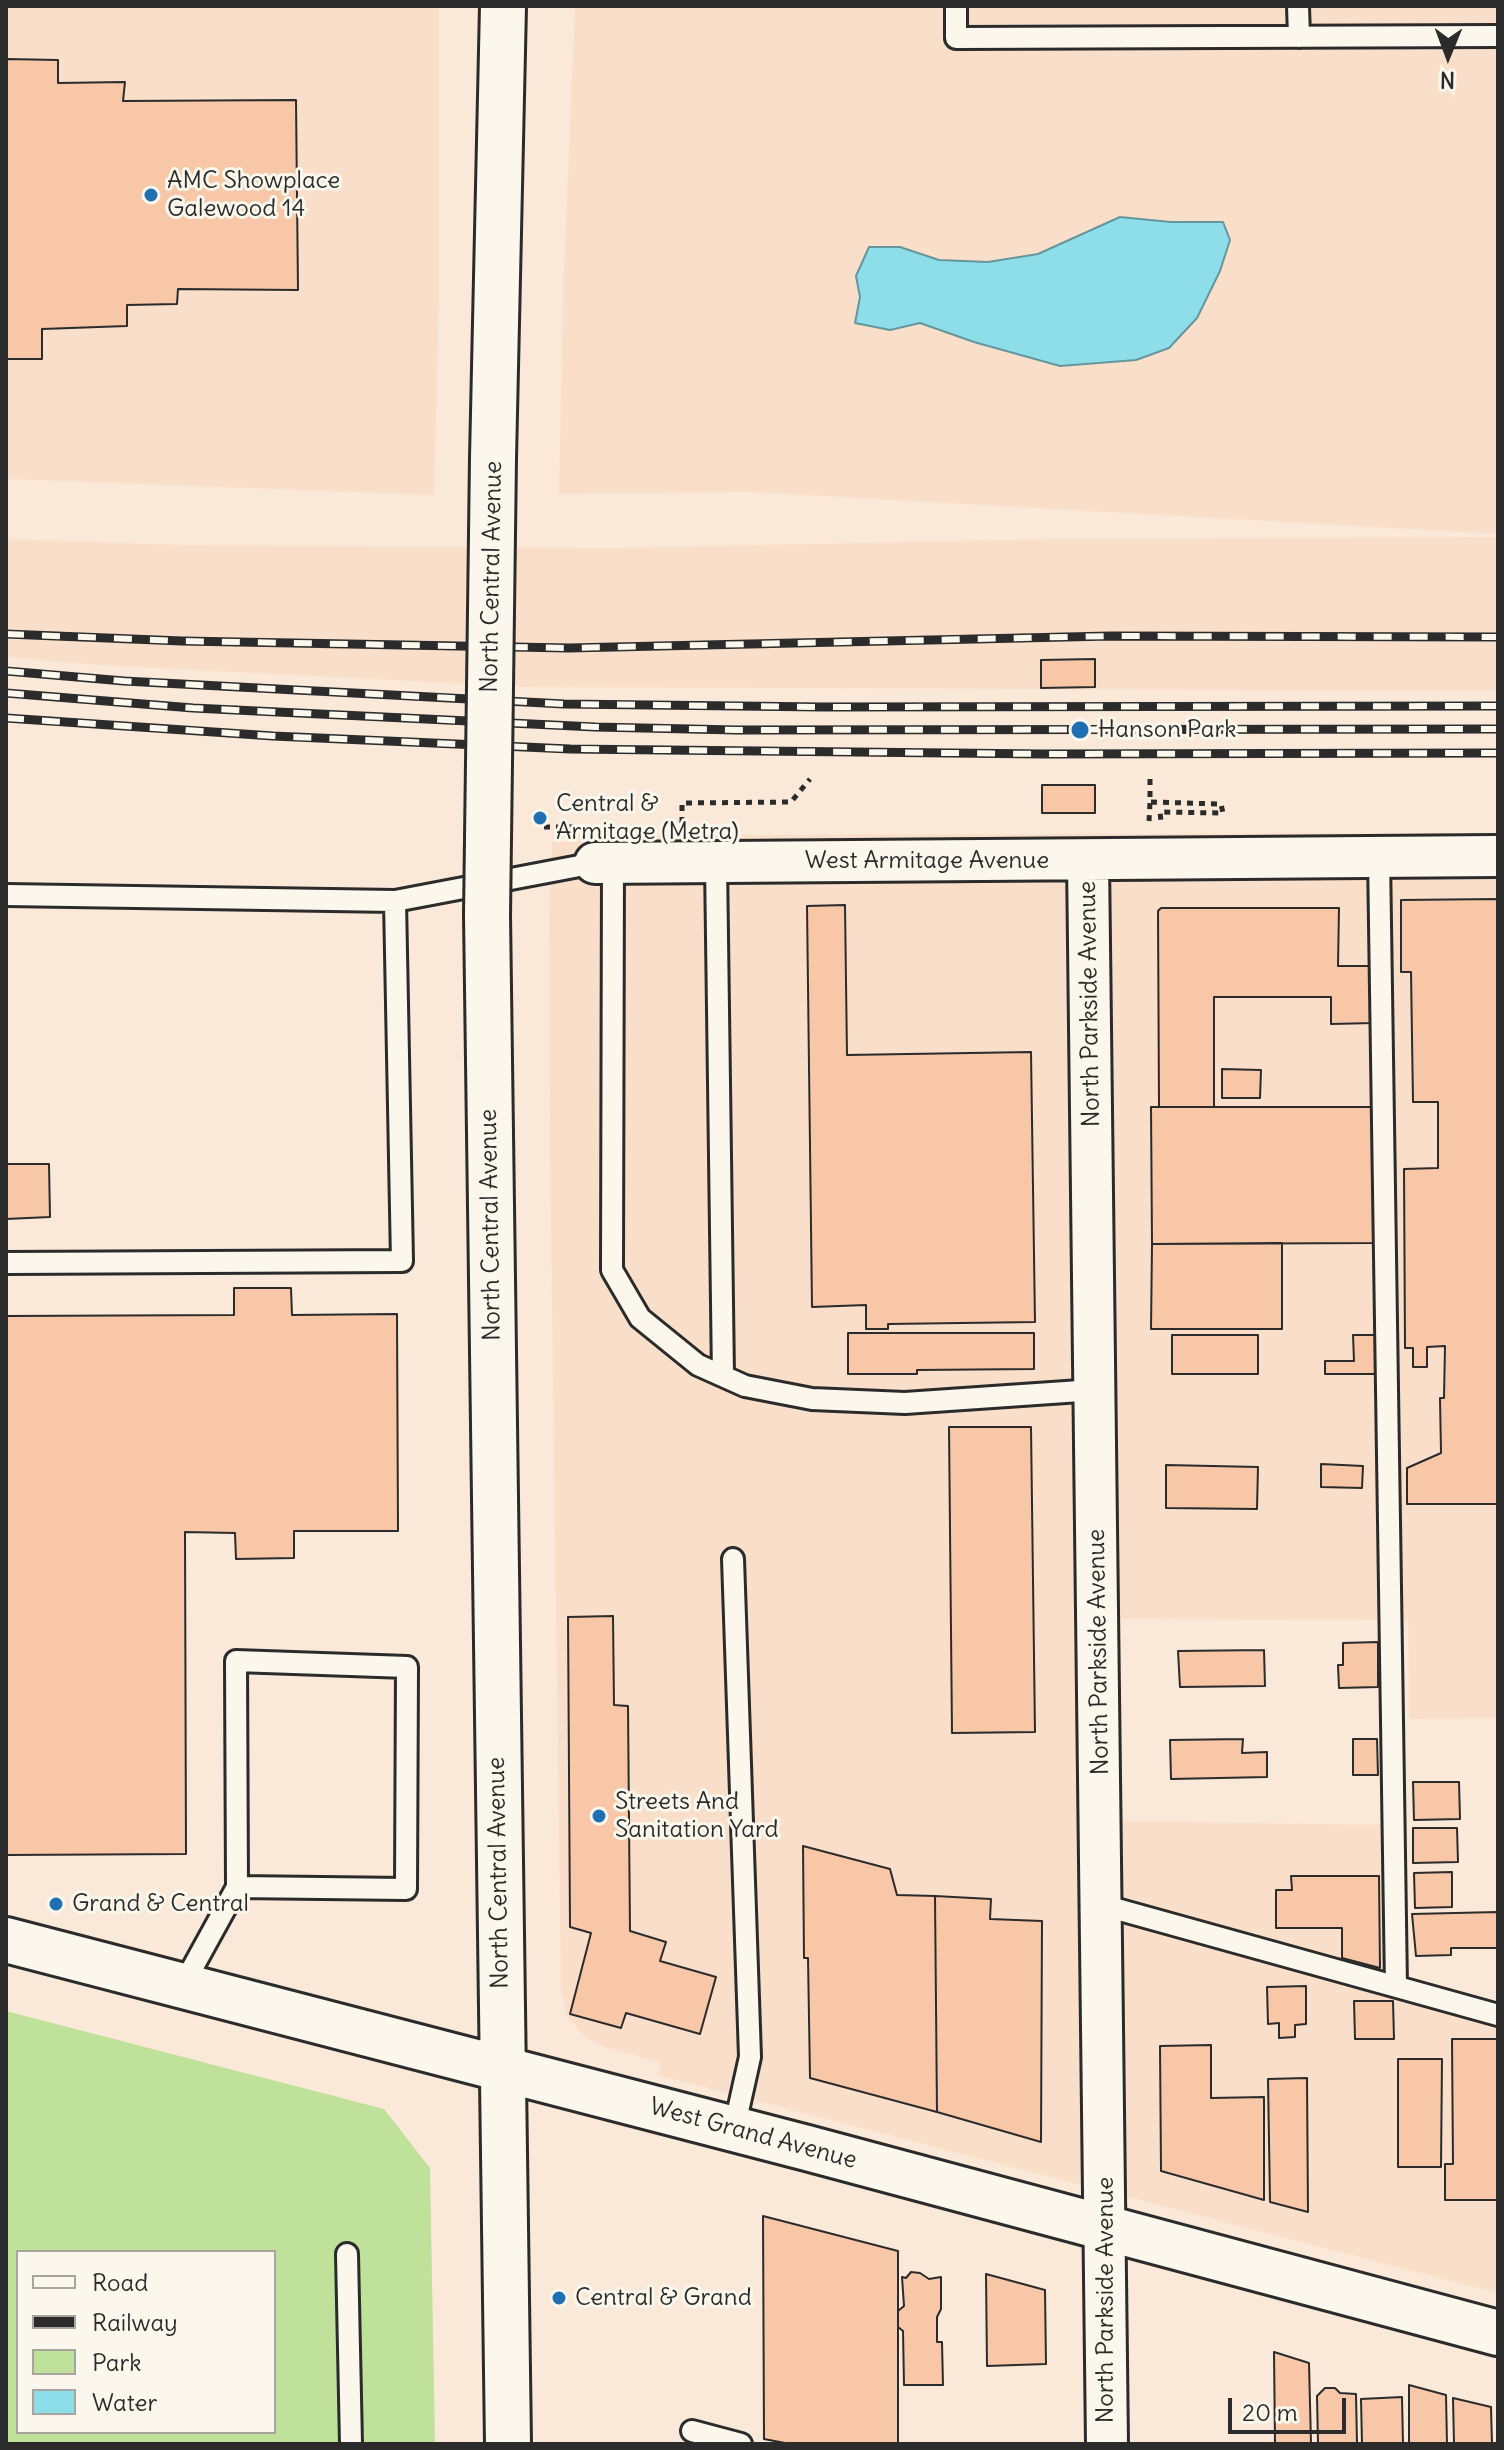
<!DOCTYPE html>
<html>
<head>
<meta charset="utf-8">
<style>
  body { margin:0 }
  #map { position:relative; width:1504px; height:2450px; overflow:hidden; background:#fae9d8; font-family:Delius,sans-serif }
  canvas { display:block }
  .frame { position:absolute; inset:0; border:8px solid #2b2b2b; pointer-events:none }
  .legend { position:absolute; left:16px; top:2250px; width:260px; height:184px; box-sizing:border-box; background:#fbf7ec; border:2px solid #a8a59f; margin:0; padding:10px 14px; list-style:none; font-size:24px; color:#2b2b2b }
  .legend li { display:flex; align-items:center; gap:16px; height:40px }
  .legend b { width:40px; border:2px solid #a8a59f }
  .north { position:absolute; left:1408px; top:16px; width:80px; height:80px; -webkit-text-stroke:6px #fbf7ec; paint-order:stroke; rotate:181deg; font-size:22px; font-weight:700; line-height:32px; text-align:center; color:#2b2b2b }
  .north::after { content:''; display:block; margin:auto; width:28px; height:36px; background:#2b2b2b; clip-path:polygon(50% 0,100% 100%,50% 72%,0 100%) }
  .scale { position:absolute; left:1228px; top:2398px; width:118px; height:36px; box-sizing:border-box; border:4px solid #2b2b2b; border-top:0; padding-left:10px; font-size:24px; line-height:28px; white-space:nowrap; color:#2b2b2b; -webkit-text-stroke:6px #fbf7ec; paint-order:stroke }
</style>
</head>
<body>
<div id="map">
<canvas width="1504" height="2450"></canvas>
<div class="frame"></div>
<ul class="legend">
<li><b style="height:10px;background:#fbf7ec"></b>Road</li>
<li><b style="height:10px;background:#2b2b2b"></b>Railway</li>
<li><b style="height:22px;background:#c0e19a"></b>Park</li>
<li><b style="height:22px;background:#8ddee9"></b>Water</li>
</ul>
<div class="north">N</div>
<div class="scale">20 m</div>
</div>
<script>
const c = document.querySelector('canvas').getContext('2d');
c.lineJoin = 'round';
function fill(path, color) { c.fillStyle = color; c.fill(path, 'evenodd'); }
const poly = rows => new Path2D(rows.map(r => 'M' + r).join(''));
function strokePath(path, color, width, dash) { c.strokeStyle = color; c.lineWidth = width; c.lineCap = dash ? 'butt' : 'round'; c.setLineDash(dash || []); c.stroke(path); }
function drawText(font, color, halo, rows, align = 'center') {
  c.font = font + ' Delius,sans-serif'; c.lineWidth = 6; c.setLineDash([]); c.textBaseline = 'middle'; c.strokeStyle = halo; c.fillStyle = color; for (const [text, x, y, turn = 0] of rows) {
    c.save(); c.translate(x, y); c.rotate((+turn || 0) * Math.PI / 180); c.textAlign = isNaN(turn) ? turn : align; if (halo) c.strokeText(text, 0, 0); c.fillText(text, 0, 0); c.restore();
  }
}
fill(poly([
  [6,6,439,6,439,299,434,495,6,479],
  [575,6,1498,6,1498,534,750,492,559,494,563,294],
  [1498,537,1498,691,526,687,98,665,6,657,6,539,182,545,611,548,1053,539],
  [1498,833,1498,1718,1409,1719,1408,1620,1120,1619,1120,1821,1386,1825,1387,1974,1498,2003,1498,2293,657,2075,661,2063,605,2047,585,2037,566,2015,561,1989,550,1153,549,915,552,842,569,842,570,836,677,835]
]), '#f9dfca');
fill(poly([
  [6,2011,384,2109,430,2168,435,2444,6,2444],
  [18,2252,274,2252,274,2432,18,2432]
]), '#c0e19a');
const water = poly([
  [1120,217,1171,222,1223,222,1230,240,1220,271,1197,318,1169,348,1136,360,1060,366,974,342,920,323,890,330,855,323,860,297,856,276,869,247,900,247,939,260,988,262,1038,254,1120,217]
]);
fill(water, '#8ddee9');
strokePath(water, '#66969d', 2);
const building = poly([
  [6,59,58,60,58,83,125,82,123,101,296,100,298,290,178,289,177,304,127,305,127,326,42,329,42,359,6,359,6,59],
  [1095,659,1095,687,1041,688,1041,660,1095,659],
  [1042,785,1095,785,1095,813,1042,813,1042,785],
  [1498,899,1498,1504,1407,1504,1407,1468,1441,1453,1440,1398,1444,1398,1445,1346,1427,1347,1427,1367,1413,1367,1413,1348,1405,1348,1404,1169,1438,1168,1438,1102,1413,1102,1411,972,1401,972,1401,900,1498,899],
  [845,905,847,1055,1031,1052,1035,1322,888,1324,888,1329,866,1329,866,1305,812,1307,807,906,845,905],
  [1161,908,1339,908,1338,966,1373,966,1373,1023,1331,1024,1331,997,1214,997,1214,1107,1159,1107,1158,911,1161,908],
  [1222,1069,1261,1070,1260,1098,1222,1098,1222,1069],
  [1151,1107,1374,1107,1374,1243,1152,1244,1151,1107],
  [6,1164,49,1164,50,1217,6,1219,6,1164],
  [1282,1243,1282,1329,1151,1329,1152,1244,1282,1243],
  [234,1288,291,1288,292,1315,397,1314,398,1531,294,1531,294,1558,236,1559,235,1533,185,1532,186,1854,6,1855,6,1316,234,1315,234,1288],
  [848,1333,1034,1333,1034,1369,917,1370,917,1374,848,1374,848,1333],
  [1172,1335,1258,1335,1258,1374,1172,1374,1172,1335],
  [1353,1335,1375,1335,1375,1374,1325,1374,1325,1361,1354,1361,1353,1335],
  [949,1427,1031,1427,1035,1732,952,1733,949,1427],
  [1321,1464,1363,1466,1362,1488,1321,1487,1321,1464],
  [1166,1465,1258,1467,1257,1509,1166,1508,1166,1465],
  [613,1616,614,1705,628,1706,630,1931,666,1942,660,1961,716,1977,700,2034,626,2013,621,2028,570,2014,591,1933,570,1927,568,1617,613,1616],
  [1378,1642,1378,1687,1339,1688,1338,1665,1343,1665,1343,1643,1378,1642],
  [1264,1650,1265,1686,1180,1687,1178,1651,1264,1650],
  [1243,1739,1242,1753,1267,1752,1267,1777,1171,1779,1170,1740,1243,1739],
  [1353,1739,1377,1739,1378,1775,1353,1775,1353,1739],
  [1413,1782,1459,1782,1460,1819,1414,1820,1413,1782],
  [1413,1828,1457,1828,1458,1862,1413,1863,1413,1828],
  [803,1846,890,1869,897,1895,935,1896,937,2112,810,2078,808,1958,804,1958,803,1846],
  [1452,1872,1452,1907,1415,1908,1414,1873,1452,1872],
  [1291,1876,1379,1876,1380,1968,1342,1958,1342,1928,1276,1928,1276,1890,1292,1890,1291,1876],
  [935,1896,991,1899,990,1919,1042,1921,1041,2142,937,2112,935,1896],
  [1498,1912,1498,1948,1451,1948,1451,1955,1416,1956,1412,1914,1498,1912],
  [1306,1986,1306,2024,1295,2025,1295,2037,1279,2038,1279,2023,1268,2024,1267,1987,1306,1986],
  [1354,2001,1393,2001,1394,2039,1355,2039,1354,2001],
  [1452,2039,1498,2039,1498,2200,1445,2200,1445,2164,1453,2164,1452,2039],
  [1211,2045,1211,2098,1264,2097,1264,2200,1161,2171,1160,2046,1211,2045],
  [1398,2059,1442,2059,1441,2167,1398,2167,1398,2059],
  [1307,2078,1308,2212,1270,2202,1268,2079,1307,2078],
  [763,2216,898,2251,898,2444,790,2444,764,2439,763,2216],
  [911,2272,920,2273,929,2279,941,2277,941,2309,937,2317,937,2342,942,2342,943,2385,904,2385,903,2331,898,2327,898,2311,904,2306,902,2277,906,2278,911,2272],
  [986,2274,1045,2290,1046,2364,987,2366,986,2274],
  [1274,2352,1309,2363,1311,2444,1275,2444,1274,2352],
  [1409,2385,1446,2395,1447,2444,1409,2444,1409,2385],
  [1325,2388,1335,2388,1340,2393,1356,2394,1357,2444,1318,2444,1317,2396,1325,2388],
  [1402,2397,1403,2444,1362,2444,1361,2399,1402,2397],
  [1453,2398,1491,2407,1492,2444,1454,2444,1453,2398]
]);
fill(building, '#f8c7a8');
strokePath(building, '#2b2b2b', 2);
const lane = poly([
  [956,6,956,38,1498,36],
  [1298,6,1299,37],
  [1379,857,1396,1986],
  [613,863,612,1270,640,1318,698,1365,745,1386,812,1399,905,1403,1095,1390],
  [716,863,723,1376],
  [6,895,395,901,595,863],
  [6,1263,402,1261,395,901],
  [733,1559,750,2057,734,2129],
  [1102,1905,1498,2015],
  [182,1987,237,1887,236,1661,407,1667,406,1889,237,1887],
  [347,2254,351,2444],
  [692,2431,741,2444]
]);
const street = poly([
  [1088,860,1107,2444],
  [595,863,1498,856]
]);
const secondary = poly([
  [493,458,503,6],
  [487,915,508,2444],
  [6,1940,807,2148,1498,2333]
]);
strokePath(lane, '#2b2b2b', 26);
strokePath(street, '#2b2b2b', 46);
strokePath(secondary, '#2b2b2b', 50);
strokePath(poly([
  [1150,779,1150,802,1221,804,1223,813,1160,812,1161,821],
  [1149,821,1150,802],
  [682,823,682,803,791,802,810,779],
  [544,827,576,827]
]), '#2b2b2b', 5, [6, 6]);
strokePath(lane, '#fbf7ec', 20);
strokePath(street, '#fbf7ec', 40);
strokePath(secondary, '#fbf7ec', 44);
const rail = poly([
  [6,634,182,641,569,648,1111,636,1498,637],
  [6,671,124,681,564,704,823,707,1498,706],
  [6,693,193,708,595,727,737,730,1498,729],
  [6,718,273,736,570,749,1044,754,1498,753]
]);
strokePath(rail, '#2b2b2b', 9);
strokePath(rail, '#fbf7ec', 6, [18]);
const secondaryBridge = poly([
  [487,915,493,458]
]);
strokePath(secondaryBridge, '#2b2b2b', 50, []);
strokePath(secondaryBridge, '#fbf7ec', 44);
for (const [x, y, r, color] of [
  [151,195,8,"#1f6fb2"],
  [1080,730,10,"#1f6fb2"],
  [540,818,8,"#1f6fb2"],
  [599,1816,8,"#1f6fb2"],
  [56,1904,8,"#1f6fb2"],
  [559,2298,8,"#1f6fb2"]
]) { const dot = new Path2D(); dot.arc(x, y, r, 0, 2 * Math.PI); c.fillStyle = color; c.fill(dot); strokePath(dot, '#fbf7ec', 3); }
drawText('24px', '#2b2b2b', '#fbf7ec', [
  ["AMC Showplace",167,181],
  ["Galewood 14",167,209],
  ["Hanson Park",1098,730],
  ["Central &",556,804],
  ["Armitage (Metra)",556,832],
  ["Streets And",615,1802],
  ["Sanitation Yard",615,1830],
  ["Grand & Central",72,1904],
  ["Central & Grand",575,2298]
], 'left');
drawText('24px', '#2b2b2b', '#fbf7ec', [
  ["North Central Avenue",492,577,-89],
  ["West Armitage Avenue",927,861],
  ["North Parkside Avenue",1090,1004,-91],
  ["North Central Avenue",491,1225,-91],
  ["North Parkside Avenue",1099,1652,-91],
  ["North Central Avenue",499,1873,-91],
  ["West Grand Avenue",753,2134,15],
  ["North Parkside Avenue",1106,2300,-90]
]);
</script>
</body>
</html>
